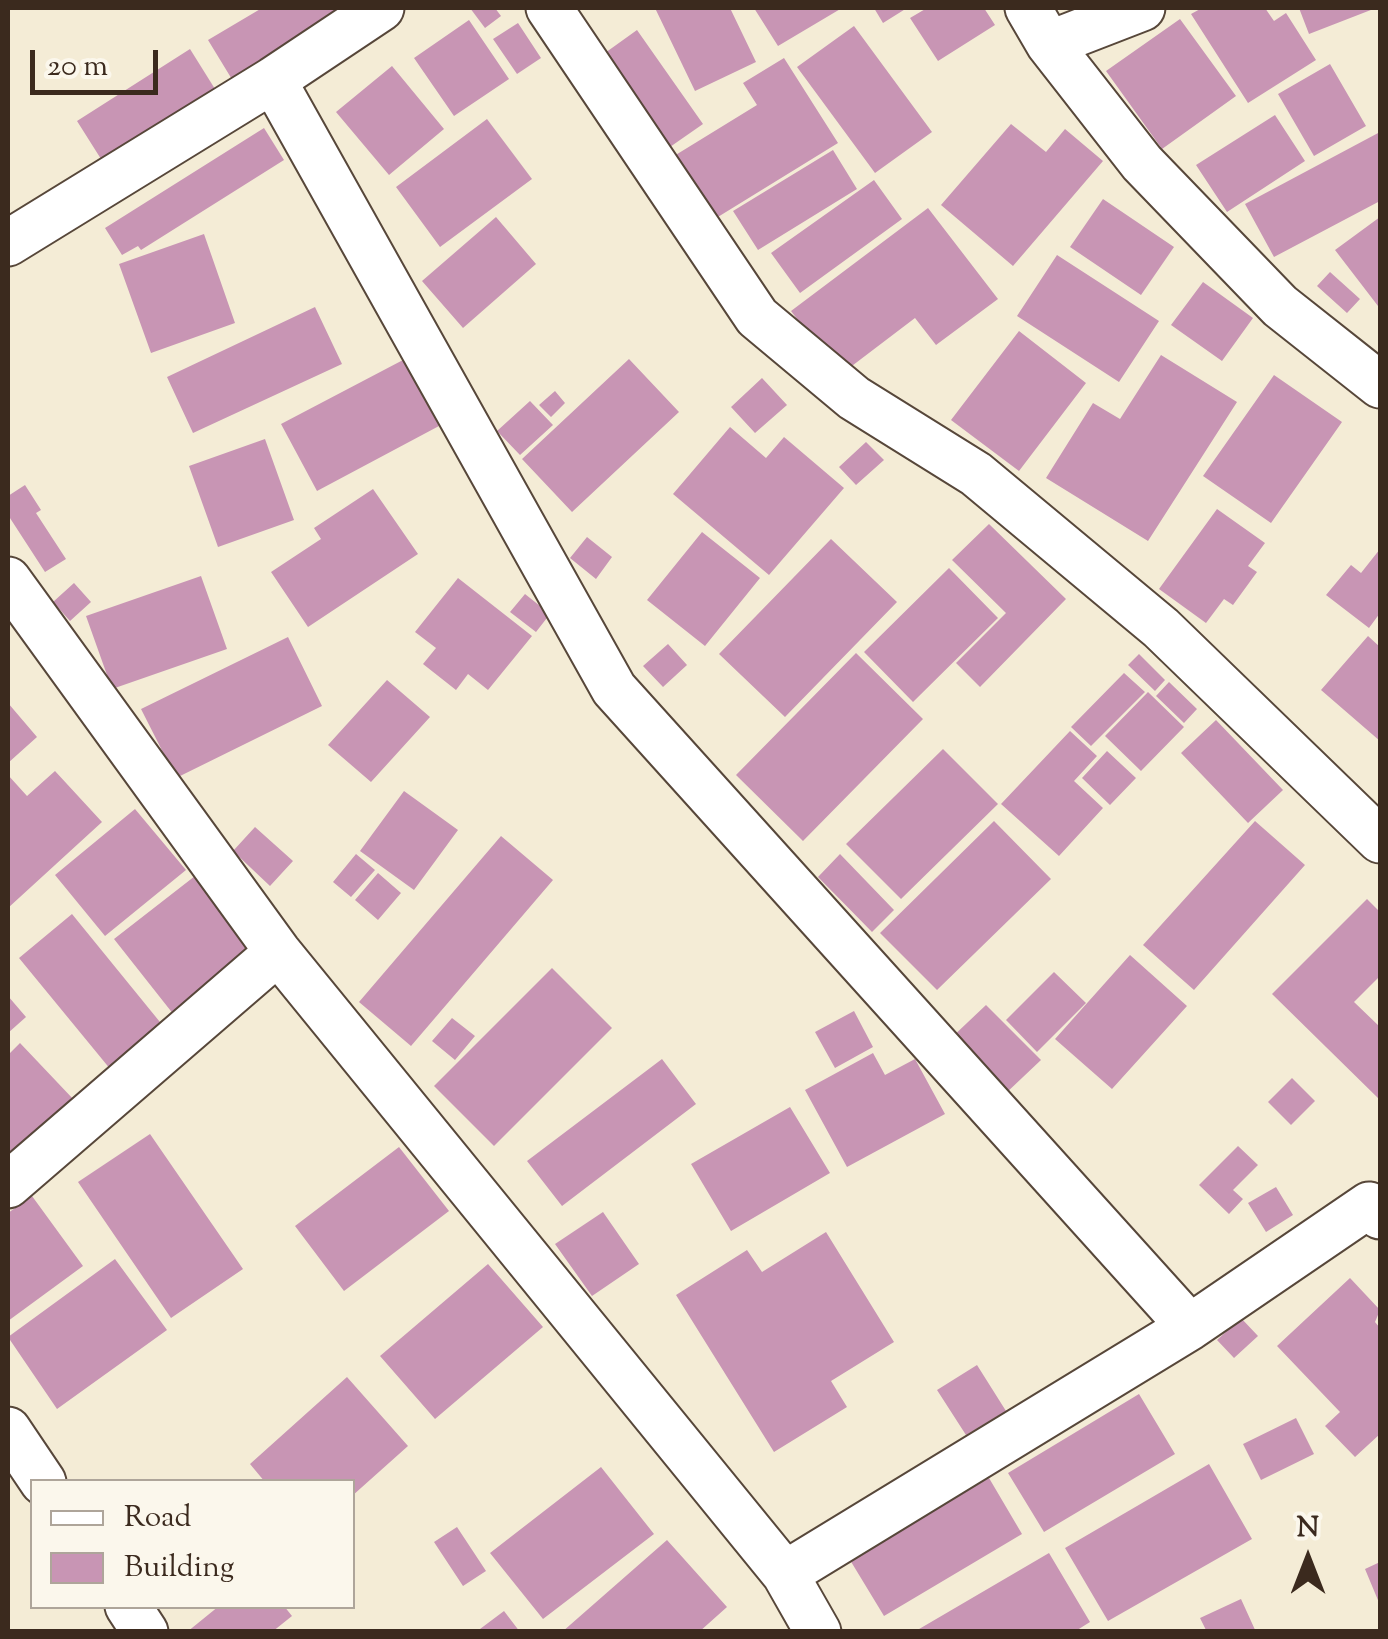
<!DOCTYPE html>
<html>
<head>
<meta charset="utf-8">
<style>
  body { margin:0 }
  #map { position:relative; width:1388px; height:1639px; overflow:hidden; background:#f4ecd6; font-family:"Sorts Mill Goudy",serif }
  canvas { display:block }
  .frame { position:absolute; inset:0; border:10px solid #3b2a1e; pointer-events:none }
  .legend { position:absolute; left:30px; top:1479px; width:325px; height:130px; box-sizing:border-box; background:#fbf7ec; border:2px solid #aea59a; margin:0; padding:12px 18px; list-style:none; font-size:30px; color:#3b2a1e }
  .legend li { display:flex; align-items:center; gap:20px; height:50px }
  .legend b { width:50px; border:2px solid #aea59a }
  .north { position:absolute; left:1258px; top:1509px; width:100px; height:100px; -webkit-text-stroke:8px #fbf7ec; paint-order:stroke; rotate:0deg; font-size:28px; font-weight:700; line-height:40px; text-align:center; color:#3b2a1e }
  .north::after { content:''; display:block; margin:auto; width:35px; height:45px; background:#3b2a1e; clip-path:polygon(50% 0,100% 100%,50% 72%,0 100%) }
  .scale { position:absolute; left:30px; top:50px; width:128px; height:45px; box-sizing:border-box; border:5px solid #3b2a1e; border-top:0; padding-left:12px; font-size:30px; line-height:35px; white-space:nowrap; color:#3b2a1e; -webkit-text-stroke:8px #fbf7ec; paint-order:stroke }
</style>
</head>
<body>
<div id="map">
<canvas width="1388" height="1639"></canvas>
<div class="frame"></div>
<ul class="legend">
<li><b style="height:12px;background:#fff"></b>Road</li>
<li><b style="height:28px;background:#c895b4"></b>Building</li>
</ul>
<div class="north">N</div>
<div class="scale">20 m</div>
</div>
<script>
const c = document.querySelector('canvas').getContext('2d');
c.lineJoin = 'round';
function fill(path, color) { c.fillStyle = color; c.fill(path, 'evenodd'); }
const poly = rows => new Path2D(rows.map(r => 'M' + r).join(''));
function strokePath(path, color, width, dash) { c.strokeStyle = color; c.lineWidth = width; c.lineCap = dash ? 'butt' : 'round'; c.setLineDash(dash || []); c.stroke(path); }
fill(poly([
  [262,8,354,8,233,81,208,40],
  [470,8,495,8,501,16,485,28],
  [655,8,730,8,756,62,695,91],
  [754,8,842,8,778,46],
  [874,8,907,8,883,23],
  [927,8,984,8,995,25,938,61,910,18],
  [1202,8,1265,8,1274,21,1286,13,1316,60,1248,103,1191,14],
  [1299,8,1376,8,1309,34],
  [1180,19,1236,96,1162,149,1106,71],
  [469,20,509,79,454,116,414,58],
  [518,23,541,58,517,74,493,39],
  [854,26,932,132,875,173,797,67],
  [637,30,703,124,657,156,591,63],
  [190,49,215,89,101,159,77,121],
  [784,58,838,143,713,220,674,156,757,105,743,83],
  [1330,64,1366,126,1314,156,1278,94],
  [392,66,444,129,389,175,336,112],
  [1275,115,1305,161,1227,212,1196,165],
  [487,119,532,179,440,247,396,187],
  [1011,124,1046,152,1065,129,1103,161,1013,266,941,205],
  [264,128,284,160,141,250,138,246,122,255,105,228],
  [1380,132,1380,201,1274,257,1245,204],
  [833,150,857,189,758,250,733,211],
  [874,180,902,219,800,293,771,253],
  [1103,199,1174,247,1141,295,1070,247],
  [928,208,998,299,936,345,915,318,840,375,791,311],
  [496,217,536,264,463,328,422,281],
  [1380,217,1380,304,1378,306,1335,250],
  [204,234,235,323,151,353,119,264],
  [1057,255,1159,321,1119,382,1017,316],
  [1330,272,1360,299,1347,313,1317,286],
  [1203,282,1253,318,1222,361,1171,325],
  [315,307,342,364,193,433,167,377],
  [1019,331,1086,383,1019,471,951,420],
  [1161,355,1237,402,1148,541,1046,478,1093,403,1120,419],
  [629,359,679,412,572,512,522,459],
  [403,360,439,426,317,491,281,424],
  [1274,375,1342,422,1271,523,1203,476],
  [762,378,787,405,755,433,731,407],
  [555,391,565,403,551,417,539,405],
  [530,401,553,425,520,455,497,431],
  [730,427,766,458,784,437,844,488,769,575,673,494],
  [265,439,294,520,218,547,189,466],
  [866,442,884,460,856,485,839,467],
  [25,485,41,510,36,513,66,559,45,572,8,515,8,496],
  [373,489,418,554,308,627,271,572,321,539,314,528],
  [1217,509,1265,543,1248,566,1257,572,1233,605,1224,599,1206,623,1159,589],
  [989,524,1066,599,980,687,956,663,1006,613,952,560],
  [702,532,760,578,705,646,647,600],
  [587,537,612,557,596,579,570,558],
  [831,539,897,602,785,717,719,654],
  [1380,549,1380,613,1369,628,1326,595,1351,565,1361,573],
  [949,568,998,618,913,702,864,652],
  [201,576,227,649,112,689,86,616],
  [458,578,532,636,488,690,468,674,456,690,423,664,436,648,415,632],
  [74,583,91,602,70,621,53,602],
  [525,594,550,614,536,632,510,612],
  [1368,636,1380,647,1380,741,1321,690],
  [288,637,322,706,176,778,141,709],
  [668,644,687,665,663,687,643,666],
  [856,653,923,719,803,841,736,775],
  [1139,654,1165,680,1155,691,1128,665],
  [1124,673,1145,692,1091,746,1071,727],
  [387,680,430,717,371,782,328,745],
  [1169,682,1197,709,1184,723,1156,696],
  [1148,692,1184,727,1141,771,1105,736],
  [8,703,37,737,8,763],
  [1216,720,1283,790,1248,823,1181,753],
  [1070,731,1097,756,1074,781,1103,808,1059,856,1001,804],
  [943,749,998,804,901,899,846,844],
  [1107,751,1136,778,1110,805,1082,778],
  [55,771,102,822,8,908,8,775,27,796],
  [404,791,458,830,414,890,360,851],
  [135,809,186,870,105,936,55,875],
  [994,821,1051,879,937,990,880,933],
  [1255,821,1305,865,1194,990,1143,945],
  [255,827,293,861,270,886,233,851],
  [501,836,553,880,411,1046,359,1002],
  [356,854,375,870,351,897,333,882],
  [840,854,894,910,872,932,818,877],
  [378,873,401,893,378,920,355,900],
  [195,876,255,952,174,1015,114,939],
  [1367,899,1380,912,1380,976,1354,1002,1380,1027,1380,1100,1272,994],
  [72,914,164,1027,111,1070,19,958],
  [1130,955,1187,1006,1112,1089,1055,1039],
  [552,968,612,1028,494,1146,434,1086],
  [1054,972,1086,1003,1037,1052,1006,1020],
  [8,996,26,1017,8,1033],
  [986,1005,1041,1060,1004,1095,949,1040],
  [854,1011,873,1047,835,1068,815,1032],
  [452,1018,475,1036,455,1060,432,1041],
  [20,1043,75,1101,8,1157,8,1055],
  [873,1053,885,1075,915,1059,945,1114,847,1167,805,1090],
  [662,1059,696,1104,562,1206,527,1161],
  [1292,1078,1315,1101,1291,1125,1268,1102],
  [790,1107,830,1173,731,1231,691,1164],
  [150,1134,243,1269,171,1318,78,1182],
  [1238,1146,1258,1165,1233,1190,1243,1199,1229,1214,1199,1185],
  [399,1147,449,1211,344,1291,295,1226],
  [1276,1187,1293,1215,1266,1232,1248,1203],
  [32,1196,83,1266,8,1321,8,1213],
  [603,1212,639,1264,592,1296,555,1244],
  [826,1232,894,1342,831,1381,847,1407,774,1452,676,1295,747,1250,762,1272],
  [115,1259,167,1330,57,1409,8,1337],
  [488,1264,543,1327,435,1419,380,1356],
  [1350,1278,1380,1310,1375,1322,1380,1328,1380,1434,1355,1457,1325,1426,1340,1412,1277,1346],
  [1241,1318,1258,1336,1234,1358,1217,1340],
  [977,1365,1006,1411,966,1435,937,1390],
  [347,1377,408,1446,352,1496,352,1482,265,1482,250,1464],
  [1139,1394,1175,1454,1044,1532,1008,1473],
  [1296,1418,1314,1454,1261,1480,1243,1444],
  [1209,1464,1252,1539,1108,1621,1065,1548],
  [601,1467,654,1534,543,1619,490,1553],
  [989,1478,1022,1534,884,1616,850,1560],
  [457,1527,486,1571,463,1586,434,1542],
  [667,1540,727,1607,699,1632,562,1632],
  [1049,1553,1090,1622,1074,1632,914,1632],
  [1380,1562,1380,1605,1365,1569],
  [1241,1599,1256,1632,1207,1632,1200,1618],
  [219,1606,284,1606,292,1616,272,1632,187,1632],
  [504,1611,520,1632,476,1632]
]), '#c895b4');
const minor = poly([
  [549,8,757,317,854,398,976,474,1161,628,1380,840],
  [1028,8,1049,44,1142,163,1280,306,1380,385],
  [1049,44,1142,8],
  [273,80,614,689,1190,1327],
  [8,243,273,80,381,8],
  [8,580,278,952,785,1574,818,1632],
  [8,1185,278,952],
  [8,1430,43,1482],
  [785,1574,1190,1327,1369,1205,1380,1216],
  [128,1606,145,1632]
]);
strokePath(minor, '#57473a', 49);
strokePath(minor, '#fff', 45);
</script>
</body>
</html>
